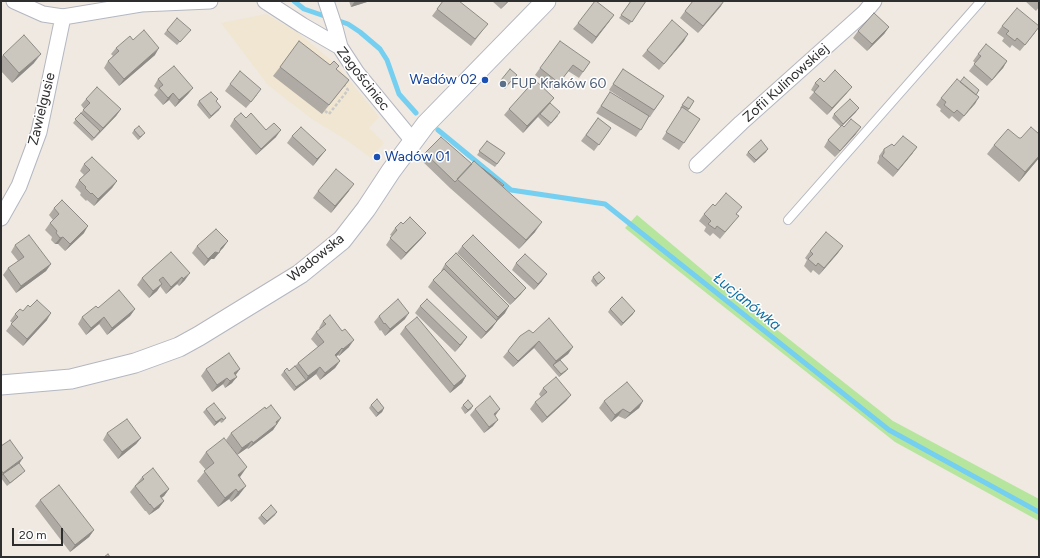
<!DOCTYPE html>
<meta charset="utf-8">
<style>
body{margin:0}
#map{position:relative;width:1040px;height:558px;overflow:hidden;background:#efe9e1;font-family:Figtree,sans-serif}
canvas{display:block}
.frame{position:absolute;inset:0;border:2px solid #2e2e2e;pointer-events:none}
.scale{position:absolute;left:12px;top:528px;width:51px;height:18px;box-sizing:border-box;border:2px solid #2e2e2e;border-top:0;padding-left:5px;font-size:12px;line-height:14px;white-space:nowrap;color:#2e2e2e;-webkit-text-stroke:3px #fff;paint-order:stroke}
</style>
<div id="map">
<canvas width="1040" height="558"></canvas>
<div class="frame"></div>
<div class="scale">20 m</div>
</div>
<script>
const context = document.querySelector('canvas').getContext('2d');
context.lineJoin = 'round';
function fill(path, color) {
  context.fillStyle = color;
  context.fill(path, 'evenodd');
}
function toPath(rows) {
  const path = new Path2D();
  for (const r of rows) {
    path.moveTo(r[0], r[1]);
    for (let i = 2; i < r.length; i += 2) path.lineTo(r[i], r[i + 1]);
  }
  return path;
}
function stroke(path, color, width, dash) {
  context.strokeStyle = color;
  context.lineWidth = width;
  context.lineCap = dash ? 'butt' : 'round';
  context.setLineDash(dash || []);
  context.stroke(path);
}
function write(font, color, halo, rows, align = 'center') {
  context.font = font + ' Figtree,sans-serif';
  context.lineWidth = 3;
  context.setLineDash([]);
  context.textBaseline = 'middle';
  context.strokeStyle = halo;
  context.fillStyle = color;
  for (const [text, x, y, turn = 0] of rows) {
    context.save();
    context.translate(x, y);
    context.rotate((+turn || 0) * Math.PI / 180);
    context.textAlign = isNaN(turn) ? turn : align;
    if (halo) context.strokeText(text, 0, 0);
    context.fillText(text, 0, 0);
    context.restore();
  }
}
fill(toPath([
 [266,14,297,32,337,65,379,117,369,128,384,143,371,158,348,141,312,119,268,85,221,23]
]), '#f0e6d1');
fill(toPath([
 [637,215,724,288,893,421,1039,499,1039,521,895,442,657,254,625,228]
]), '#b6e59e');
stroke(toPath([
 [294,1,304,9,348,24,360,32,380,49,387,60,399,94,416,113],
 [438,130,511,190,605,204,889,430,1039,512]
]), '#75cff0', 5);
const service = toPath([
 [788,220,981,1]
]);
const minor = toPath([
 [14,1,43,14,63,17,141,4,210,1],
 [265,1,302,25,340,47,357,73,413,141],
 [326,1,335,28,340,47],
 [697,165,741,123,865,12,874,1],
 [1,218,19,186,39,132,63,17]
]);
const tertiary = toPath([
 [1,385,71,379,135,363,179,347,199,336,300,274,342,240,366,209,391,171,426,124,546,1]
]);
stroke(service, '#b4b7c1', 10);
stroke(minor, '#b4b7c1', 17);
stroke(tertiary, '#b4b7c1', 21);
stroke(toPath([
 [325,111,329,114,348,90,344,85]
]), '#c9c9c9', 2.5, [3, 2]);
stroke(service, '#fff', 8);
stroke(minor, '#fff', 15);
stroke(tertiary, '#fff', 19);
fill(toPath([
 [349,1,367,1,367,2,351,7],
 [443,1,483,30,471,46,432,16],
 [492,1,509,1,501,9],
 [631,1,646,1,629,25,619,18],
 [1025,1,1039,1,1039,7,1036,11],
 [721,6,698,33,680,18,685,11],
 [614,15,592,44,573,29,578,23],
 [1002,26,1035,33,1020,51,1012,45,1010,48,1002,41,1004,38,997,33],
 [889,27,884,34,867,51,853,38,858,31],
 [167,30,188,33,177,45,164,34],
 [133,40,155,55,119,86,104,68,108,61,113,56,111,54,116,48],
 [684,41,659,70,642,56,647,50],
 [978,54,1007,61,1003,68,987,86,969,71,975,63,973,61],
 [3,55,34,63,12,83,1,71,1,58],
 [590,62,579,78,568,71,555,90,535,75,540,68],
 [280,67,349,80,322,114,273,76],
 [623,69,664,96,650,117,649,117,636,137,596,113,610,92,639,110,609,90],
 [517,75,505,89,499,83,501,80],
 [158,79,193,88,188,94,175,107,169,100,163,105,154,95,158,90,154,86],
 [824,82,847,93,827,115,809,98,814,92,811,90,815,83],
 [230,84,257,95,246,108,225,91],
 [976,95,979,97,959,122,952,116,949,119,940,111,941,109,936,105,941,98],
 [688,97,694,101,688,111,700,119,679,150,662,139,681,109,680,108],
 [86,99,121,109,116,116,92,141,73,123,84,109,81,105],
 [218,99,216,101,219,110,209,119,197,105,199,101],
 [550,103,558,116,548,127,538,117,523,133,504,115,509,109],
 [856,112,842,126,856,134,835,157,824,147,828,140,841,127,832,118,834,114],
 [246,118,266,130,276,137,256,155,230,126,234,119],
 [598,118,611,128,594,151,581,141],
 [134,130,142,136,138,140,132,133],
 [292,136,326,150,321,156,313,166,287,143],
 [487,141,505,153,495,167,477,155],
 [994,145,1039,158,1019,182,987,154],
 [894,146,917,147,912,154,893,177,877,163,879,159,879,156,884,149],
 [748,152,766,152,754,163,746,155],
 [425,153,472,164,535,232,519,249,450,188,421,160],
 [84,164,117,181,112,188,94,206,87,200,86,201,80,195,81,193,75,187,79,180,84,175,80,171],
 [318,191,349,191,331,213,313,198],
 [715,206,737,214,734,222,720,239,713,233,710,236,704,231,706,227,699,221,704,214],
 [54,208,84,233,65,251,58,244,55,244,51,240,52,237,45,230,50,223,53,220,49,215],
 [403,224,426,233,421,239,401,260,386,245,392,236,390,235,395,228],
 [228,241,223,248,219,252,214,259,211,259,204,266,192,253,197,246],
 [15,245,51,264,46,271,16,293,3,275,8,268,18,261,11,252],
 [462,246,521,294,510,305,457,253],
 [843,246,838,253,819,275,813,270,811,273,804,266,807,260,805,258,810,251],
 [171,252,185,280,179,286,177,284,166,294,160,286,157,291,149,298,137,285,142,278],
 [516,263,542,281,534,290,512,270],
 [445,264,505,313,497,321,492,328,481,339,428,287,433,280,441,272,441,271],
 [593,277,602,281,596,287,591,281],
 [420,306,467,337,462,344,455,352,415,313],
 [98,308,135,309,130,316,107,335,99,324,86,335,78,324,82,317],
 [610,309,633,314,621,326,608,312],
 [23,311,47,320,23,346,6,331,12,323,10,321,15,314],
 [379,316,405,319,385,336,381,330,380,331,374,322],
 [323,321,349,347,339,356,338,355,336,356,340,361,335,368,320,380,316,374,294,391,281,375,284,371,289,371,295,366,298,363,318,347,311,339,316,332,320,329,319,328],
 [405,327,466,376,462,383,450,393,400,334],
 [533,333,573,347,568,354,560,360,568,369,565,372,559,377,534,348,513,367,503,357,508,351],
 [206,369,236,375,232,383,225,388,223,384,212,392,201,376],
 [543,388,571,395,566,401,542,423,530,409,535,402,541,397,539,394],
 [604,401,643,401,639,408,625,419,618,416,611,422,599,408],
 [371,405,384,408,382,412,376,417,369,408],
 [463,405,473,406,471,409,465,414,461,408],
 [206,409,226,418,223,422,221,423,220,421,214,426,203,412],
 [266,409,281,418,273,430,248,449,247,448,237,455,240,477,240,478,239,495,231,502,229,499,218,507,197,481,206,470,199,462,206,452,235,452,226,440,231,433],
 [475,409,495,416,493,426,484,433,470,415],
 [107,433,141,438,136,444,118,459,103,440],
 [1,446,19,464,22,474,7,486,1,478],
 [142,477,169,489,164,496,161,498,164,501,159,508,149,515,146,511,145,511,130,492],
 [40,500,94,530,89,537,70,552,35,506],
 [261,515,275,515,264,525,258,518]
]), '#afaba4');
fill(toPath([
 [355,1,367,1,367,2,351,7],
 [507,1,509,1,501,9,506,3],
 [724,1,721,6,698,33,703,26],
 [614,15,609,22,592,44,596,37],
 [889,27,884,34,867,51,872,44],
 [688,34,684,41,659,70,664,64],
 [159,48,155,55,119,86,124,79],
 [41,54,34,63,12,83,19,73],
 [1007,61,1003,68,987,86,992,80],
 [852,87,847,93,827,115,832,108],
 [193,88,188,94,175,107,179,100],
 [173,93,169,100,163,105,168,98],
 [979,97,975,104,959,122,964,116],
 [554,98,549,104,540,114,523,133,527,126],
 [221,107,219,110,209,119,211,116],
 [859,108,856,112,841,127,843,124],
 [121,109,116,116,92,141,103,128],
 [861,127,856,134,835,157,840,151],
 [281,130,276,137,256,155,261,149],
 [145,133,138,140,140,137],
 [917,147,912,154,893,177,898,170],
 [768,149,766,152,754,163,756,160],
 [326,150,321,156,313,166,317,159],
 [1039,156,1039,158,1019,182,1025,172],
 [117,181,112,188,94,206,98,199],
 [354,184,349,191,331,213,335,206],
 [542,222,535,232,519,249,526,240],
 [88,226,84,233,65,251,70,244],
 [426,233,421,239,401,260,406,253],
 [63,237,58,244,55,244,60,238],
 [228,241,223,248,218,253,219,253,214,259,211,259,204,266,208,259],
 [843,246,838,253,819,275,824,268],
 [51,264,46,271,16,293,21,286],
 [190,273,185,280,179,286,183,279],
 [547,274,542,281,534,290,538,284],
 [182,277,177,284,166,294,171,287],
 [162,284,157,291,149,298,153,291],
 [526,288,521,294,510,305,515,299],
 [509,306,505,313,494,324,498,317],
 [135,309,130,316,107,335,112,328],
 [635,311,633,314,621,326,623,323],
 [51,313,47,320,23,346,27,339],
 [409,313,405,319,385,336,390,329],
 [104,317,99,324,86,335,91,328],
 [497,321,492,328,481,339,486,332],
 [467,337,462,344,455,352,460,345],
 [354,340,349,347,339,356,343,349],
 [539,341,534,348,513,367,518,361],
 [573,347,568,354,554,365,553,365,556,361],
 [342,348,338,355,330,361,335,355],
 [340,361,335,368,320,380,325,373],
 [320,367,316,374,294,391,296,387,306,380,308,376],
 [240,369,235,376,234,373],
 [568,369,565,372,559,377,561,374],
 [466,376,462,383,450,393,454,386],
 [237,377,232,383,225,388,230,381],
 [227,378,223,384,212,392,217,385],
 [571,395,566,401,542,423,547,417],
 [643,401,639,408,625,419,630,413],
 [473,406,471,409,465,414,468,410],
 [384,408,382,412,376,417,378,413],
 [500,409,495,416,494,414],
 [623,409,618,416,611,422,615,415],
 [222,418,220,421,214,426,216,422],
 [281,418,273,430,248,449,253,443],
 [498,420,493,426,484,433,489,427],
 [141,438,136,444,118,459,122,452],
 [252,441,247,448,237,455,242,448],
 [23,458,19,464,3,474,1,478,1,476,3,473],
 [247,467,240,477,231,485,238,475],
 [246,486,239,495,231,502,238,492],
 [169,489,164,496,155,503,160,496],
 [236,489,229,499,218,507,225,498],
 [164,501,159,508,149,515,154,509],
 [277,512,275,515,264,525,267,521],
 [94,530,89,537,70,552,75,545]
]), '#8e8b86');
const building = toPath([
 [443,1,459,1,488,24,475,39,437,9,443,1],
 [595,1,596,1,614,15,596,37,578,23,595,1],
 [631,1,646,1,632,22,621,15,631,1],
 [693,1,724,1,703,26,685,11,693,1],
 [1017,8,1039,26,1039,27,1025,45,1017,38,1015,41,1006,34,1009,31,1002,26,1017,8],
 [874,13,889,27,872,44,858,31,874,13],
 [177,18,191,30,180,42,167,30,177,18],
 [672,20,688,34,664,64,647,50,672,20],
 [144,30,159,48,124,79,108,61,119,51,116,48,130,36,133,40,144,30],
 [24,35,41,54,19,73,3,55,24,35],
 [299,41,330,65,334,61,339,66,336,69,349,80,329,105,280,67,299,41],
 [560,41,590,62,583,72,573,65,559,83,540,68,560,41],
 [986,44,1007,61,992,80,974,64,981,56,978,54,986,44],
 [174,66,193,88,179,100,173,93,168,98,159,88,163,85,158,79,174,66],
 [510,69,517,75,507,85,501,80,510,69],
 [623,69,664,96,654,110,613,84,623,69],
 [835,70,852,87,832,108,814,92,819,86,815,83,820,78,824,82,835,70],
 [240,71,261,89,251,102,230,84,240,71],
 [964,77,979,90,976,95,960,82,964,77],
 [957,79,979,97,964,116,957,110,954,113,944,105,946,102,941,98,957,79],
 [535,80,554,98,527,126,509,109,535,80],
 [97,87,121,109,103,128,83,110,90,103,86,99,97,87],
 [211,92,218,99,216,101,221,107,211,116,199,101,211,92],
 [610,92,649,116,641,130,601,106,610,92],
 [688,97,694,101,689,109,682,105,688,97],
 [850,99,859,108,843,124,834,114,850,99],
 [550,103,560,112,551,123,540,114,550,103],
 [682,107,700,119,684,143,666,132,682,107],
 [81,113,100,131,94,138,75,119,81,113],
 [241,113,246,118,251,113,266,130,274,123,281,130,261,149,234,119,241,113],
 [598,118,611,128,599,145,586,135,598,118],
 [851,119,861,127,840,151,828,140,842,125,844,127,851,119],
 [139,126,145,133,140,137,134,130,139,126],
 [301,127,326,150,317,159,292,136,301,127],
 [1031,127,1039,134,1039,156,1025,172,994,145,1008,129,1019,138,1021,138,1031,127],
 [903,136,917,147,898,170,882,156,884,153,884,149,892,144,894,146,903,136],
 [441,137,472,164,455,182,425,153,441,137],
 [761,140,768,149,756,160,748,152,761,140],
 [487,141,505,153,497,164,479,151,487,141],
 [92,157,117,181,98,199,92,193,91,194,85,188,86,187,79,180,90,170,84,164,92,157],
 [474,161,542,222,526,240,457,179,474,161],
 [482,168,504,185,503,186,482,168],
 [336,169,354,184,335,206,318,191,336,169],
 [726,193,742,207,736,214,739,216,725,232,717,226,715,229,708,224,711,221,704,214,713,204,715,206,726,193],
 [62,200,88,226,70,244,63,237,60,238,56,233,57,231,50,223,59,214,54,208,62,200],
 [410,217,426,233,406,253,390,238,397,230,395,228,401,222,403,224,410,217],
 [216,229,228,241,221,248,219,253,215,252,208,259,197,246,216,229],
 [826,232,843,246,824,268,818,263,816,266,808,259,813,254,810,251,826,232],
 [29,235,51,264,21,286,8,268,24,257,15,245,29,235],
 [473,235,526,288,515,299,462,246,473,235],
 [171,252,190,273,183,279,182,277,171,287,163,277,159,280,162,284,153,291,142,278,171,252],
 [456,253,509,306,498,317,445,264,456,253],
 [525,254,547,274,538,284,516,263,525,254],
 [444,269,497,321,486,332,433,280,444,269],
 [599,272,605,278,598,284,593,277,599,272],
 [119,290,135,309,112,328,104,317,91,328,82,317,96,306,98,308,119,290],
 [622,297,635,311,623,323,610,309,622,297],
 [398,299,409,313,390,329,385,323,384,324,379,316,398,299],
 [427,299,467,337,460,345,420,306,427,299],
 [37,300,51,313,27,339,11,324,18,317,15,314,20,309,23,311,28,305,30,307,37,300],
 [330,315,342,331,345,329,354,340,343,349,342,348,335,355,340,361,325,373,320,367,308,376,298,363,324,342,316,332,326,324,323,321,330,315],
 [417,317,466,376,454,386,405,327,417,317],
 [549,318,573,347,556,361,539,341,518,361,508,351,520,336,529,330,533,333,549,318],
 [229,353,240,369,234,373,237,377,230,381,227,378,217,385,206,369,229,353],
 [560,360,568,369,561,374,553,365,560,360],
 [295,366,306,380,296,387,284,371,287,368,289,371,295,366],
 [556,377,571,395,547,417,535,402,547,392,543,388,556,377],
 [627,382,643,401,630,413,623,409,615,415,604,401,627,382],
 [490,396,500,409,494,414,498,420,489,427,475,409,490,396],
 [377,399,384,408,378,413,371,405,377,399],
 [468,400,473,406,468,410,463,405,468,400],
 [214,403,226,418,223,420,222,418,216,422,206,409,214,403],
 [271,405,281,418,276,422,277,424,253,443,252,441,242,448,231,433,265,407,266,409,271,405],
 [127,419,141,438,122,452,107,433,127,419],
 [224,438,247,467,238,475,246,486,238,492,236,489,225,498,204,471,214,463,206,452,224,438],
 [10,440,23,458,3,473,1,470,1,446,10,440],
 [19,463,25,471,10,483,3,474,19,463],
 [153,468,169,489,160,496,164,501,154,509,150,504,150,505,135,486,144,479,142,477,153,468],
 [59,485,94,530,75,545,40,500,59,485],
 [271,505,277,512,267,521,261,515,271,505],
 [108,554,110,557,104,557,108,554]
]);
fill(building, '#cbc7bf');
stroke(building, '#8e8b86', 1);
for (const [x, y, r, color] of [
 [485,80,4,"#1a4fb4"],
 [503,84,4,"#5c6f8a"],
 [377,157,4,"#1a4fb4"]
]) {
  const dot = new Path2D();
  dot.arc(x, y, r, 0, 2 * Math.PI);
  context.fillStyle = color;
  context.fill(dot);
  stroke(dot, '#fff', 1.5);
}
write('14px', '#2e2e2e', '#fff', [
 ["Zagościniec",363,79,52],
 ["Zofii Kulinowskiej",786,83,-42],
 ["Zawielgusie",42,109,-76],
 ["Wadowska",316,258,-39]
]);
write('14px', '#164399', '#fff', [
 ["Wadów 02",477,80],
 ["Wadów 01",385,157,"left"]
], 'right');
write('14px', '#4e5e75', '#fff', [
 ["FUP Kraków 60",511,84]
], 'left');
write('italic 15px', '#0d6fa3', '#fff', [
 ["Łucjanówka",747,302,39]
]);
</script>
